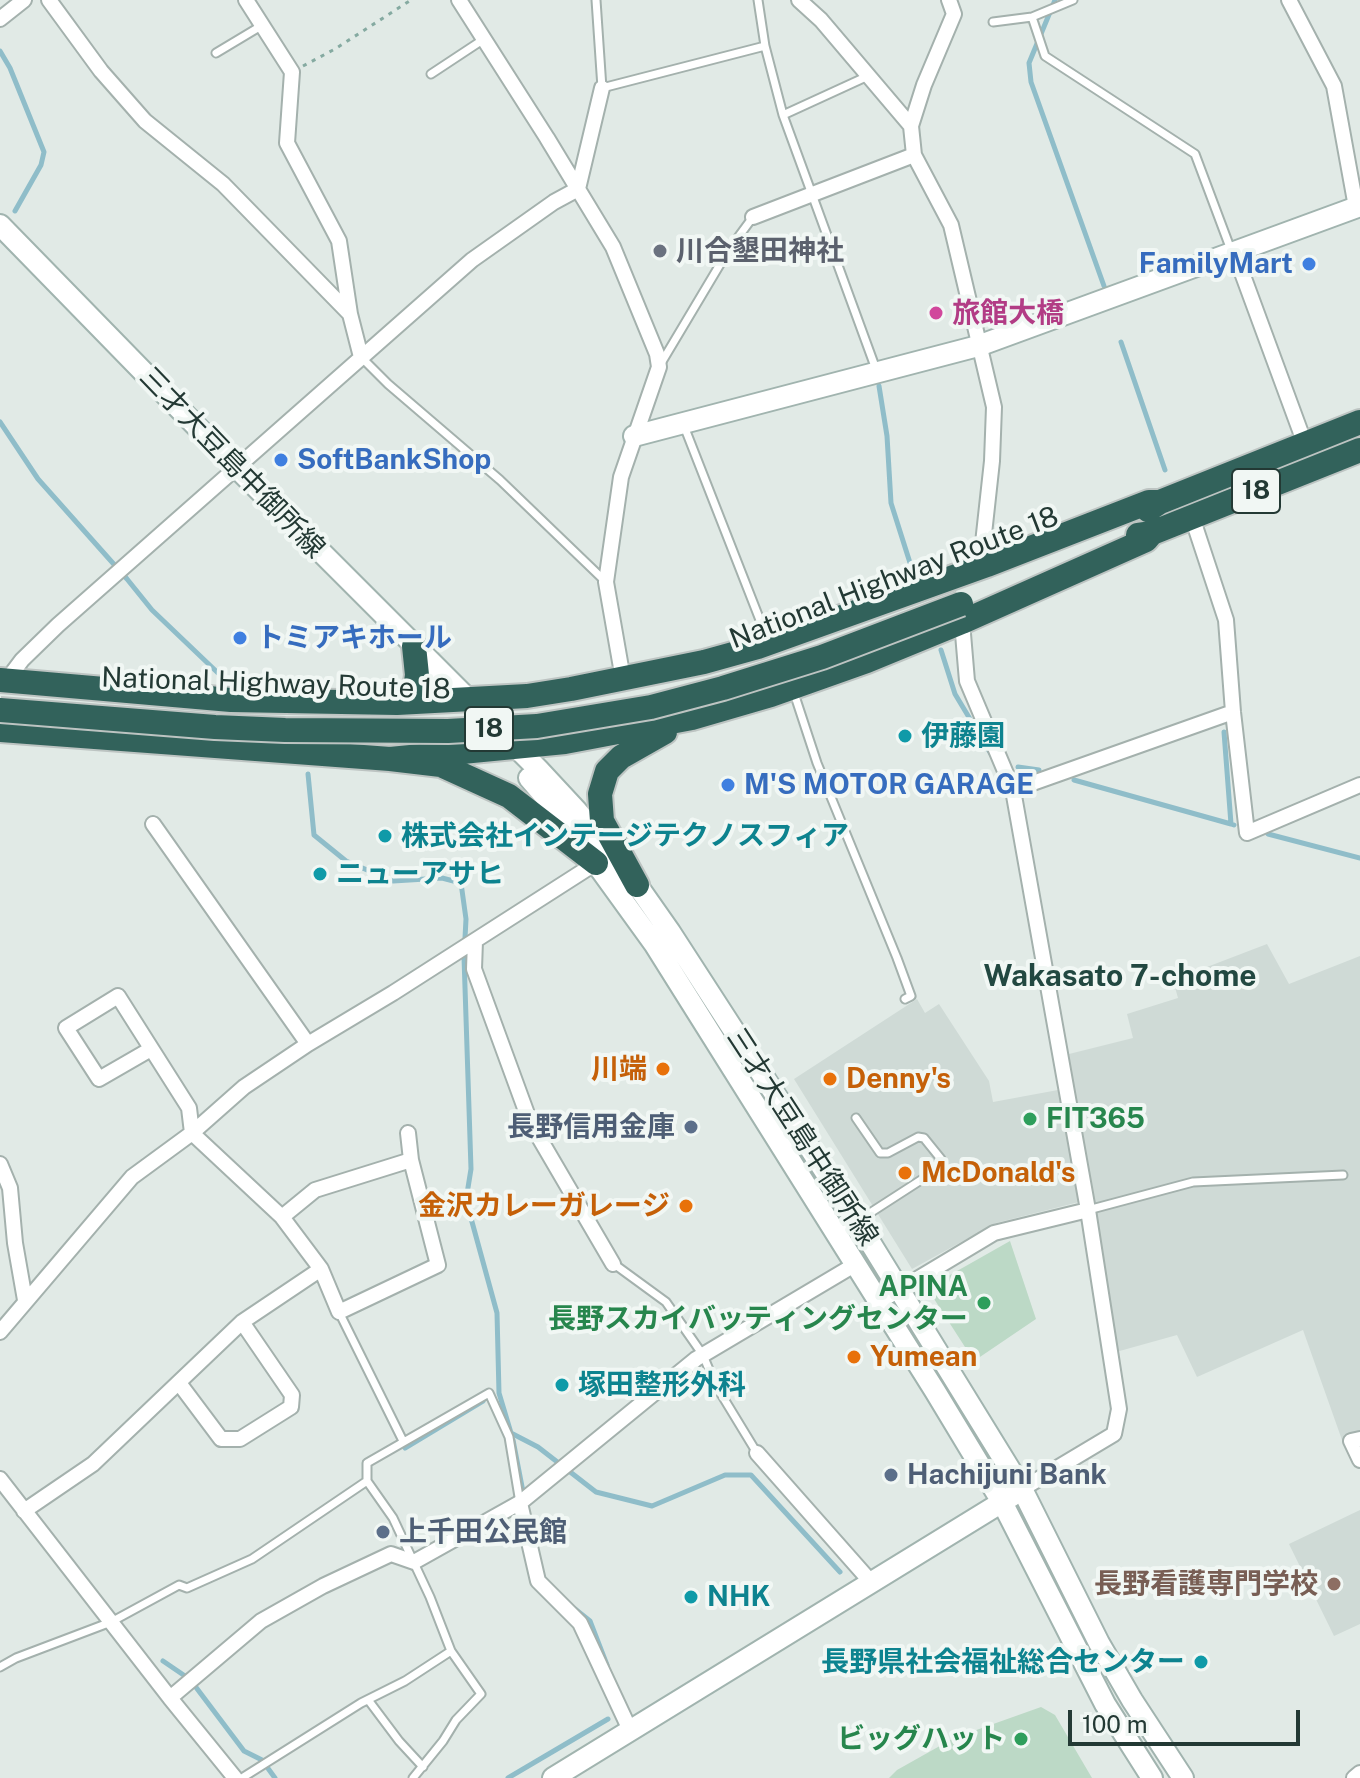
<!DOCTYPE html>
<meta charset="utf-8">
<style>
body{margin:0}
#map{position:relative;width:1360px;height:1778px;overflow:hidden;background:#e1eae6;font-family:"Public Sans",sans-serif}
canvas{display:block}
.scale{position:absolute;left:1068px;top:1710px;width:232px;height:36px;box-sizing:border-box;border:4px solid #233934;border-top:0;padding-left:10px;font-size:24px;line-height:28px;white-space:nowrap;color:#233934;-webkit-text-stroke:6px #f1f7f4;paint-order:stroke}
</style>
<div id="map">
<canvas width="1360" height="1778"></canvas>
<div class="scale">100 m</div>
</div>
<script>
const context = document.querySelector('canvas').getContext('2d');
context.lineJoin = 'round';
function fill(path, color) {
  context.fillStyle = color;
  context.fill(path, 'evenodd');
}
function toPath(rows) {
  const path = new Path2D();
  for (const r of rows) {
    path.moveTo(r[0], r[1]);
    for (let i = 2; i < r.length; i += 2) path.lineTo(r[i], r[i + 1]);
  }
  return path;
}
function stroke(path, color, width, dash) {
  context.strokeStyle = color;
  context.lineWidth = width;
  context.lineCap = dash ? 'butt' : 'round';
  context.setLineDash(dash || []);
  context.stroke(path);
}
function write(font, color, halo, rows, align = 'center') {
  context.font = font + ' "Public Sans","Noto Sans JP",sans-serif';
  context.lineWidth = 8;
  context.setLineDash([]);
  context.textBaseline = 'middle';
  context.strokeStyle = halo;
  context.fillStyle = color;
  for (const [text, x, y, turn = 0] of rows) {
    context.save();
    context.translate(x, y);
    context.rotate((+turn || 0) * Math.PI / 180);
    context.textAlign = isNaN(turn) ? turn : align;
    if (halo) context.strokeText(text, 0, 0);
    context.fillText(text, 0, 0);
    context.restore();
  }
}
fill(toPath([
 [1267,944,1289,984,1360,956,1360,1435,1342,1440,1303,1330,1197,1377,1177,1335,1116,1352,1094,1220,1069,1054,1133,1038,1127,1014,1178,998,1173,980],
 [917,999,925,1013,939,1004,989,1081,993,1102,1058,1090,1079,1202,996,1223,912,1269,794,1079],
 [1360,1510,1360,1624,1334,1636,1289,1544]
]), '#cfdad6');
fill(toPath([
 [1010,1241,1036,1319,974,1361,927,1288],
 [1041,1707,1055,1715,1092,1778,889,1778,897,1770,954,1738]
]), '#bcd9c6');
stroke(toPath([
 [1055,0,1029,63,1031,82,1104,286],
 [0,51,10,68,44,152,41,165,15,211],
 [1121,342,1165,470],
 [879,386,887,436,891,503,911,566],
 [0,422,38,479,127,579,152,610,218,673],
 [941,650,955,694,994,759],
 [1224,732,1231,824,1234,825],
 [1018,767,1039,770],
 [308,774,314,835,346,861,393,881,442,878,461,883,466,919,464,957,471,1169,466,1200,497,1313,499,1393,511,1433,538,1447,596,1492,652,1506,725,1475,751,1475,840,1572],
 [1074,780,1231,824],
 [1268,834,1360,858],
 [513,1440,524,1497],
 [405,1448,483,1401],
 [575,1609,590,1621,607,1665],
 [163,1661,185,1676],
 [195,1686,244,1751,262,1760],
 [267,1767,275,1778],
 [508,1778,608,1719]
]), '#8fbdc9', 5);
const lane = toPath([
 [596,0,602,88,765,46,783,115,868,76],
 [758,0,765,46],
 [1073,0,1032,17,1045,56,1195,154,1231,250],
 [993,22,1032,17],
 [216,53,261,26],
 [431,74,484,39],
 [783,115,877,372],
 [361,357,388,384,500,480,606,582],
 [660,365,728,251,753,217],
 [684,426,767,638],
 [794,693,817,763,897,958,911,996,905,999],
 [1088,1210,1193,1182,1343,1175],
 [839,1233,938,1169,941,1159,924,1138,918,1137,888,1153,880,1153,856,1118],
 [614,1264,666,1302,703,1355,715,1384,757,1453],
 [339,1312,403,1441],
 [0,1667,16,1658,111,1622,179,1585,187,1588,252,1559,367,1481],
 [369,1701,399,1741,423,1767],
 [242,1778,361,1703,405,1681,451,1651],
 [413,1778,443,1741,456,1720,481,1694,451,1651,430,1597,393,1518,367,1481,367,1463,489,1393,509,1437,520,1503]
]);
const street = toPath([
 [49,0,101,71,145,121,223,184,350,314],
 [246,0,292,72,287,143,339,241,350,314,361,357],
 [459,0,547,138,613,247,657,354,659,367,621,477,606,582,623,679],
 [799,0,821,20,911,126],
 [949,0,954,14,924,85,911,126,914,155,951,225,994,407,992,461,983,543,987,565],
 [1289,0,1334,86,1356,207],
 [0,19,24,0],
 [753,217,914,155],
 [1234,251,1305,444],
 [1192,517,1226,620,1233,712,1247,833,1360,785],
 [962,622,967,681,1013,790,1233,712],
 [7,680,22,660,58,625,472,260,554,202,578,189,602,88],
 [1013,790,1088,1210,1119,1409,1114,1434,1022,1489],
 [153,824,308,1044],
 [475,941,474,969,530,1122,613,1264],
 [0,1164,10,1188,15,1243,25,1300],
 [282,1217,315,1190,411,1160],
 [321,1269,339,1312,438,1265,411,1160,408,1133],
 [879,1302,994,1233,1088,1210],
 [0,1332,132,1177,192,1133,244,1087,308,1044,393,993,596,863],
 [179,1383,221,1439,240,1439,291,1407,292,1395,242,1322],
 [1360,1439,1351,1441,1360,1460],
 [757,1453,871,1582],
 [0,1479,170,1698,235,1778],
 [520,1503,538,1581,580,1623,630,1730],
 [24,1511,93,1464,242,1322,321,1269,282,1217,192,1133,189,1108,118,996,66,1028,99,1079,151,1049],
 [170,1698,261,1621,323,1586,391,1554,414,1562,521,1502,696,1359,856,1264],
 [1354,1778,1360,1773]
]);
const secondary = toPath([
 [0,225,244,475,538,769,577,811,637,885,670,932,857,1221,1022,1489,1099,1643,1132,1700,1183,1778],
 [634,436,978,346,1360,206],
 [529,778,561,815,655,945,935,1391,1002,1502,1105,1704,1152,1778],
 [553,1778,1012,1496]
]);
const highway = toPath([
 [1148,510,1160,502,1360,422],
 [1138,535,1152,533,1360,450],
 [0,680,231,700,397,703,527,696,571,689,704,662,758,647,987,565,1149,502,1160,502],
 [397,703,415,689,417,675,414,646],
 [0,730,390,759,441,765,509,796,596,863],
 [390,759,565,742,692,718,771,695,867,661,962,622,1146,540,1152,533],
 [637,885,602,821,600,794,607,771,621,757,665,732]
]);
stroke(lane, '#a4b1ad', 11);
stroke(street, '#a4b1ad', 18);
stroke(secondary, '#a1b4af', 24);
stroke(highway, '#bdc4c2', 28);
stroke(toPath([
 [303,66,335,49,411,0]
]), '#85aaa1', 3, [4, 6]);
stroke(lane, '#fff', 7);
stroke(street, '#fff', 14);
stroke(secondary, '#fff', 20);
stroke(highway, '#32625b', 24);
const highwayBridge = toPath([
 [0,710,215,727,285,730,448,731,537,726,651,707,723,688,822,657,961,604]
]);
stroke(highwayBridge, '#bdc4c2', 28, []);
stroke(highwayBridge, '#32625b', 24);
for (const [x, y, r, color] of [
 [660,251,8,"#6b7280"],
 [1309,264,8,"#3f7fe0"],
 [936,313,8,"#d1479c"],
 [281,460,8,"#3f7fe0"],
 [240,638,8,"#3f7fe0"],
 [905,736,8,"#0f9aa8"],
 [728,785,8,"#3f7fe0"],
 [385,836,8,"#0f9aa8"],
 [320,874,8,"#0f9aa8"],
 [663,1069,8,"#e8710a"],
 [830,1079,8,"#e8710a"],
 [1030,1119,8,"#2e9e5b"],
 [691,1127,8,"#5c6f8a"],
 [905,1173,8,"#e8710a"],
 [686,1206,8,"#e8710a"],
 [984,1303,8,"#2e9e5b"],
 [854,1357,8,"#e8710a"],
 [562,1385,8,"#0f9aa8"],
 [891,1475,8,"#5c6f8a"],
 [383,1532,8,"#5c6f8a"],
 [1334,1584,8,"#8d6e63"],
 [691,1597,8,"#0f9aa8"],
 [1201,1662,8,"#0f9aa8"],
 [1021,1739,8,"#2e9e5b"]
]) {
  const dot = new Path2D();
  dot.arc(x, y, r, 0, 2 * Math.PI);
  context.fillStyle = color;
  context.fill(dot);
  stroke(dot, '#f1f7f4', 3);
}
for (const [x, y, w] of [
 [1256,491,48],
 [489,729,48]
]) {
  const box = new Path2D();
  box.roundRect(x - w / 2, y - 22, w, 44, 6);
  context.fillStyle = '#f1f7f4';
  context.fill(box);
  stroke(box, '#233934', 2);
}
write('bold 26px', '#233934', null, [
 ["18",1256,491],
 ["18",489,729]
]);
write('bold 28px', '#5b616d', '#f1f7f4', [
 ["川合墾田神社",676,251]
], 'left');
write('bold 28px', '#366cbe', '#f1f7f4', [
 ["FamilyMart",1293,264,"right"],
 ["SoftBankShop",297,460],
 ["トミアキホール",256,638],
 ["M'S MOTOR GARAGE",744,785]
], 'left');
write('bold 28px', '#b23c85', '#f1f7f4', [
 ["旅館大橋",952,313]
], 'left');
write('28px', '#233934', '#f1f7f4', [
 ["三才大豆島中御所線",232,463,46],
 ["National Highway Route 18",894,578,-21],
 ["National Highway Route 18",276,684,2],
 ["三才大豆島中御所線",802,1137,57]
]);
write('bold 28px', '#0d838f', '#f1f7f4', [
 ["伊藤園",921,736],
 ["株式会社インテージテクノスフィア",401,836],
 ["ニューアサヒ",336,874],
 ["塚田整形外科",578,1385],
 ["NHK",707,1597],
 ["長野県社会福祉総合センター",1185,1662,"right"]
], 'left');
write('bold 28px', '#c56008', '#f1f7f4', [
 ["川端",647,1069,"right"],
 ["Denny's",846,1079],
 ["McDonald's",921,1173],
 ["金沢カレーガレージ",670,1206,"right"],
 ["Yumean",870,1357]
], 'left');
write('bold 28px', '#27864d', '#f1f7f4', [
 ["FIT365",1046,1119,"left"],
 ["APINA",968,1287],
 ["長野スカイバッティングセンター",968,1319],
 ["ビッグハット",1005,1739]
], 'right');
write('bold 28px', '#4e5e75', '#f1f7f4', [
 ["長野信用金庫",675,1127,"right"],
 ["Hachijuni Bank",907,1475],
 ["上千田公民館",399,1532]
], 'left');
write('bold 28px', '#785e54', '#f1f7f4', [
 ["長野看護専門学校",1318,1584]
], 'right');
write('bold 30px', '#224841', '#f1f7f4', [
 ["Wakasato 7-chome",1120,977]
]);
</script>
